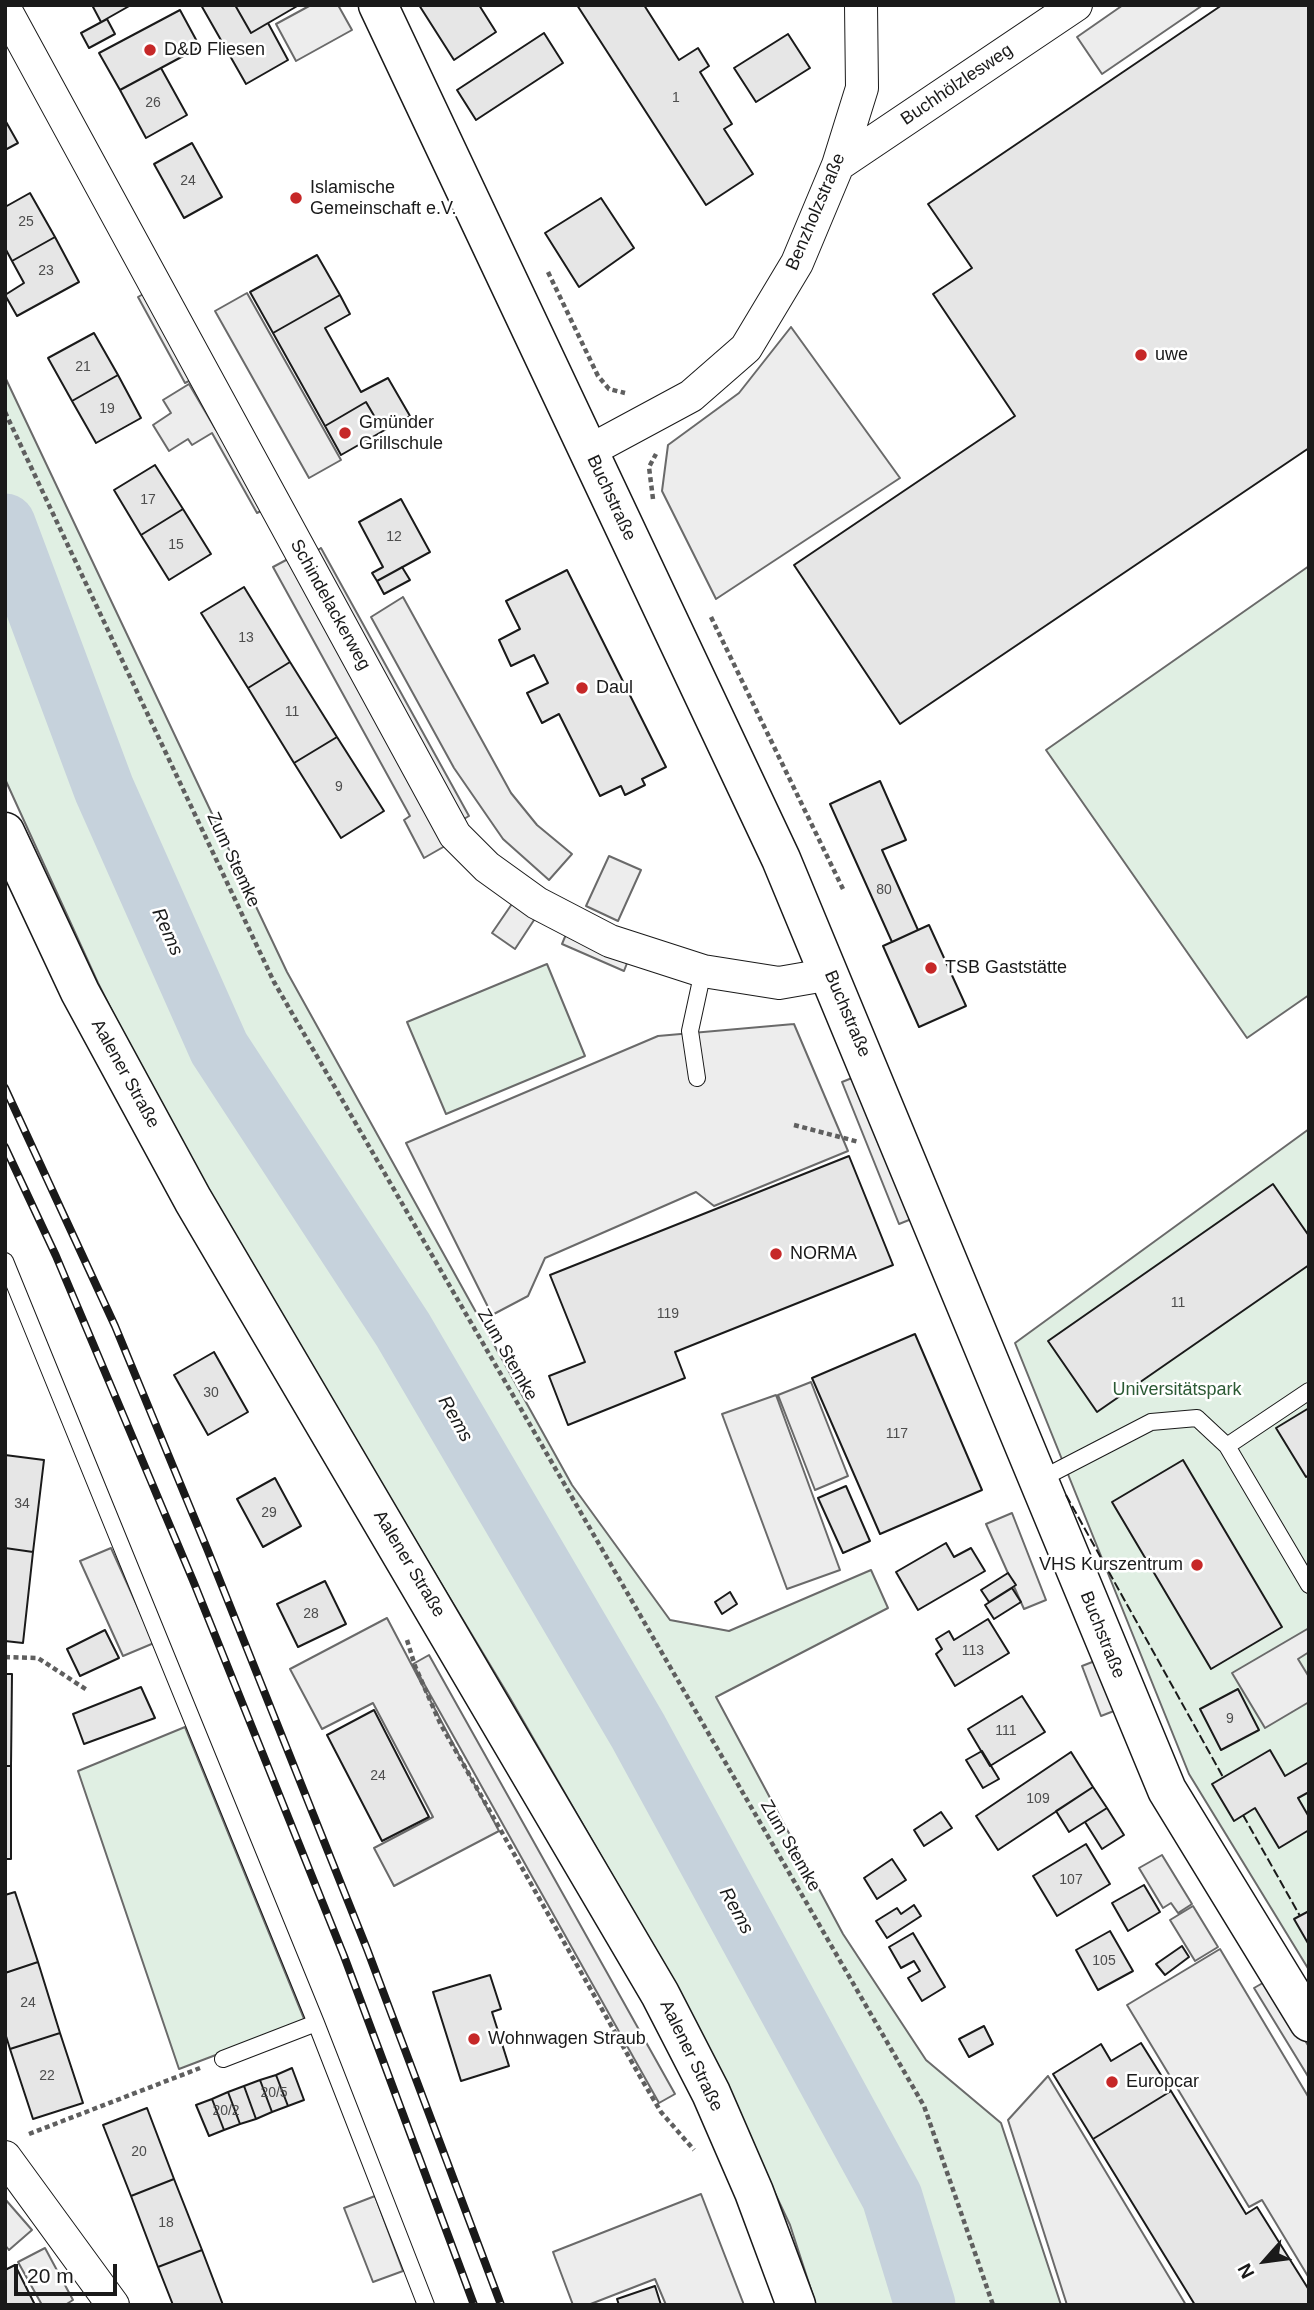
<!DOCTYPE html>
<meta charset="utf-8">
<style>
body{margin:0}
#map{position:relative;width:1314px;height:2310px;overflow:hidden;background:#fff;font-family:Arial,sans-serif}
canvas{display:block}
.frame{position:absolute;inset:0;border:7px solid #1a1a1a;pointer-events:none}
.north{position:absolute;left:1230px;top:2226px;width:70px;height:70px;-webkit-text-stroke:5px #fff;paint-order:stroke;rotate:242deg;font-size:19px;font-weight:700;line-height:28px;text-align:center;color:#1a1a1a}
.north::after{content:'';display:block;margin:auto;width:24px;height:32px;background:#1a1a1a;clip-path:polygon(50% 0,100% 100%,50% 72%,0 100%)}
.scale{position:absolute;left:14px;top:2264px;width:103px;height:32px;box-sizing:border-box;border:4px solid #1a1a1a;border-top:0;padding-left:9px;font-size:21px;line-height:24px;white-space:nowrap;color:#1a1a1a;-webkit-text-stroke:5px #fff;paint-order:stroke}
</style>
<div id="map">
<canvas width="1314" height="2310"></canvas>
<div class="frame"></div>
<div class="north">N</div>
<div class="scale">20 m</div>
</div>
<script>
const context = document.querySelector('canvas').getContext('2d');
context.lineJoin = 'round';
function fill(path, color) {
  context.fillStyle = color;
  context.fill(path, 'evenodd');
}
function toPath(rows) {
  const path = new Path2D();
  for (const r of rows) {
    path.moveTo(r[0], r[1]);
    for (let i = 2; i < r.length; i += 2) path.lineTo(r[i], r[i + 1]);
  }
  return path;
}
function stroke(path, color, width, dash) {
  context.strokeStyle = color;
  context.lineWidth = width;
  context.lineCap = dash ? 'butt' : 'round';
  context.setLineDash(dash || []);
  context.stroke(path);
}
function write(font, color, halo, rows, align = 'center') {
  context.font = font + ' Arial,sans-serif';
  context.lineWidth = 5;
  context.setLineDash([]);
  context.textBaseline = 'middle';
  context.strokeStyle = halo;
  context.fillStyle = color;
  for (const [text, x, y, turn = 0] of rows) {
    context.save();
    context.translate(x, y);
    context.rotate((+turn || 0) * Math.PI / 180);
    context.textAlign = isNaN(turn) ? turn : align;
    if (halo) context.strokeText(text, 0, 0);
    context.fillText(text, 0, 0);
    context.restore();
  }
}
const green = toPath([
 [5,377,287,972,572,1485,670,1620,729,1631,871,1570,888,1608,716,1697,843,1934,926,2060,1001,2123,1061,2305,816,2305,790,2225,696,2026,645,1932,510,1698,194,1173,98,983,5,779,5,377],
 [1309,566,1309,995,1247,1038,1046,750,1309,566],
 [547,964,585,1056,446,1114,407,1022,547,964],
 [1309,1129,1309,1970,1189,1774,1015,1343,1309,1129],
 [185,1727,305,2021,179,2069,78,1771,185,1727]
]);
fill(green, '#e0efe3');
stroke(green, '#6a6a6a', 2);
const parking = toPath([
 [311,5,338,5,352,30,296,61,276,24,311,5],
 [1123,5,1203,5,1102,74,1077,37,1123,5],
 [152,289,199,376,185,383,138,297,152,289],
 [247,293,341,460,309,478,215,311,247,293],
 [791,327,900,478,716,599,662,491,668,445,739,393,791,327],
 [189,384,216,430,272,505,257,513,212,433,192,445,188,439,169,451,153,425,171,413,163,400,189,384],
 [321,548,469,816,457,823,308,556,321,548],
 [288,559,445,846,424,858,404,820,410,816,273,567,288,559],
 [403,597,511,793,537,825,572,854,549,880,503,839,454,768,371,617,403,597],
 [609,856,641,870,618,921,586,906,609,856],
 [516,898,538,914,515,949,492,933,516,898],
 [567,932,629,958,624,971,562,944,567,932],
 [794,1024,848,1151,714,1206,696,1192,545,1258,528,1296,492,1315,406,1143,658,1036,794,1024],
 [857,1076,914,1218,899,1224,842,1082,857,1076],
 [811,1382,848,1476,815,1490,778,1395,811,1382],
 [776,1395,840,1570,787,1589,722,1414,776,1395],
 [1012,1513,1046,1600,1024,1609,986,1524,1012,1513],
 [111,1548,154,1643,123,1656,80,1561,111,1548],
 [387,1618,499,1831,394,1886,374,1848,433,1817,373,1703,322,1729,290,1669,387,1618],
 [1309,1628,1309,1652,1298,1659,1309,1677,1309,1702,1265,1728,1232,1673,1309,1628],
 [429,1655,675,2094,659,2103,413,1664,429,1655],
 [1100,1659,1119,1709,1101,1716,1082,1666,1100,1659],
 [1162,1855,1192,1904,1178,1913,1171,1903,1163,1908,1139,1868,1162,1855],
 [1193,1906,1218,1947,1195,1961,1170,1920,1193,1906],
 [1220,1949,1309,2098,1309,2278,1262,2200,1249,2207,1127,2005,1220,1949],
 [1268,1980,1309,2047,1309,2078,1254,1988,1268,1980],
 [1048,2076,1186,2305,1067,2305,1008,2120,1048,2076],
 [701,2194,744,2305,666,2305,655,2279,588,2305,573,2305,553,2252,701,2194],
 [375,2196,403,2271,373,2282,344,2208,375,2196],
 [5,2199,32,2230,9,2250,5,2245,5,2199],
 [45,2248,73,2300,65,2305,42,2305,18,2262,45,2248]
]);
fill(parking, '#ededed');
stroke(parking, '#6a6a6a', 2);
stroke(toPath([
 [5,524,104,789,219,1048,403,1330,638,1731,892,2197,925,2305]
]), '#c6d2dc', 61);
const building = toPath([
 [92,5,131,5,101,22,92,5],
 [201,5,235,5,251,33,268,23,288,60,246,84,201,5],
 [235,5,299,5,251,33,235,5],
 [419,5,479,5,496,32,454,60,419,5],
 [577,5,644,5,679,60,698,48,709,66,700,72,732,124,724,129,753,174,706,205,577,5],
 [1222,5,1309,5,1309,448,900,724,794,565,1015,416,933,294,972,268,928,204,1222,5],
 [180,10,200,47,120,90,99,53,180,10],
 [107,19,115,34,89,48,81,33,107,19],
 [544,33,563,63,476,120,457,90,544,33],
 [788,34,810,68,756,102,734,68,788,34],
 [161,68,187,115,146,138,120,90,161,68],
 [5,120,18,143,5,150,5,120],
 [192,143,222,197,184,218,154,164,192,143],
 [30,193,55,237,12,261,5,248,5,207,30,193],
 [601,198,634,248,579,287,545,233,601,198],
 [55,237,79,282,17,316,5,295,24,283,12,261,55,237],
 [317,255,340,295,273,333,250,292,317,255],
 [340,295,350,314,325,328,361,392,388,378,410,416,383,431,366,402,325,426,273,333,340,295],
 [94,333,118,375,72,401,48,358,94,333],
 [118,375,141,418,96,443,72,401,118,375],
 [366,402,383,431,341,455,325,426,366,402],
 [155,465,183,509,141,535,114,490,155,465],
 [401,499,430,552,377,581,372,573,383,567,359,522,401,499],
 [183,509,211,554,169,580,141,535,183,509],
 [402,567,410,580,384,594,377,581,402,567],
 [567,570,666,767,642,779,645,785,625,795,621,786,600,796,559,714,542,723,527,693,548,683,534,655,511,666,499,640,520,629,506,601,567,570],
 [244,587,290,662,248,688,201,613,244,587],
 [290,662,337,737,294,763,248,688,290,662],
 [337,737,384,811,341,838,294,763,337,737],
 [880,781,906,840,882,850,918,930,892,942,830,804,880,781],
 [929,925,966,1006,919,1027,883,946,929,925],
 [849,1156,893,1265,675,1352,685,1378,568,1425,549,1376,585,1362,550,1275,849,1156],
 [1273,1184,1309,1236,1309,1265,1097,1412,1048,1341,1273,1184],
 [915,1334,982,1490,880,1534,812,1378,915,1334],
 [214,1352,248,1412,208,1435,174,1375,214,1352],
 [1309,1408,1309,1475,1306,1477,1276,1428,1309,1408],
 [5,1455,44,1460,33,1552,5,1548,5,1455],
 [1183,1460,1282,1627,1211,1669,1112,1502,1183,1460],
 [275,1478,301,1526,263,1547,237,1499,275,1478],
 [846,1486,870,1541,843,1553,818,1498,846,1486],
 [946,1543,954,1557,971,1548,985,1571,918,1610,896,1572,946,1543],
 [5,1548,33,1552,23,1643,5,1641,5,1548],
 [1008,1573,1016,1585,989,1602,981,1590,1008,1573],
 [325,1581,346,1624,298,1647,277,1604,325,1581],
 [1012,1588,1021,1602,994,1619,985,1605,1012,1588],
 [730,1592,737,1604,722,1614,715,1602,730,1592],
 [988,1619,1009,1653,955,1686,936,1654,942,1649,936,1639,949,1631,954,1640,988,1619],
 [105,1630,119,1658,80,1676,67,1649,105,1630],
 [5,1674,12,1674,11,1766,5,1766,5,1674],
 [141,1687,155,1718,84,1744,73,1714,141,1687],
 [1238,1689,1259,1730,1221,1750,1200,1709,1238,1689],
 [1022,1696,1045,1732,990,1766,968,1729,1022,1696],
 [374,1710,429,1817,382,1841,327,1735,374,1710],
 [1270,1750,1285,1776,1309,1762,1309,1792,1298,1798,1309,1817,1309,1830,1279,1848,1255,1808,1234,1821,1212,1784,1270,1750],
 [982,1751,999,1779,983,1788,966,1760,982,1751],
 [1071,1752,1093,1787,998,1850,976,1816,1071,1752],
 [5,1766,11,1766,11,1859,5,1859,5,1766],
 [1093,1787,1107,1808,1069,1832,1056,1811,1093,1787],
 [1107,1808,1124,1835,1102,1849,1085,1822,1107,1808],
 [941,1812,952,1828,924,1846,914,1830,941,1812],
 [1086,1844,1110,1884,1057,1916,1033,1876,1086,1844],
 [892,1859,906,1880,877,1899,864,1878,892,1859],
 [1144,1885,1160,1912,1128,1931,1112,1903,1144,1885],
 [15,1892,38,1962,5,1973,5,1895,15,1892],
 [914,1905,921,1916,887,1938,876,1921,897,1908,901,1914,914,1905],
 [1309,1911,1309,1945,1294,1919,1309,1911],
 [1110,1931,1133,1971,1098,1990,1076,1950,1110,1931],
 [913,1933,945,1987,922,2001,908,1978,920,1971,914,1961,901,1968,889,1947,913,1933],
 [1182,1946,1189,1957,1165,1975,1156,1964,1182,1946],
 [38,1962,60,2033,10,2049,5,2033,5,1973,38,1962],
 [490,1975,501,2009,492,2012,509,2066,461,2081,433,1992,490,1975],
 [984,2026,993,2044,969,2057,959,2039,984,2026],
 [60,2033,83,2103,33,2119,10,2049,60,2033],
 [1141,2043,1171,2091,1093,2139,1053,2074,1101,2044,1111,2061,1141,2043],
 [292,2068,304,2100,288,2106,276,2075,292,2068],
 [276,2075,288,2106,272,2112,260,2080,276,2075],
 [260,2080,272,2112,256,2119,244,2086,260,2080],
 [244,2086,256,2119,240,2124,228,2092,244,2086],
 [1171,2091,1246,2214,1257,2207,1309,2290,1309,2305,1195,2305,1093,2139,1171,2091],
 [228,2092,240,2124,224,2130,212,2099,228,2092],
 [212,2099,224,2130,209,2136,196,2105,212,2099],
 [147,2108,174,2179,131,2196,103,2125,147,2108],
 [174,2179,202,2250,158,2267,131,2196,174,2179],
 [202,2250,223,2305,173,2305,158,2267,202,2250],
 [15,2265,35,2305,5,2305,5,2270,15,2265],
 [655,2286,661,2305,619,2305,617,2299,655,2286]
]);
fill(building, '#e6e6e6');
stroke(building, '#1a1a1a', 2);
const lane = toPath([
 [697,1078,690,1031,703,971],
 [5,1261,316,2023,426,2305],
 [1227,1446,1309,1391],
 [1039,1480,1151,1422,1197,1418,1227,1446,1309,1585],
 [223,2059,316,2023]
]);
const street = toPath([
 [5,9,455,835,487,867,537,903,610,941,703,971,779,983,831,974],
 [838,165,1076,5],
 [589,451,691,396,746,348,797,263,838,165,862,88,861,5],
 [5,2157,113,2305]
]);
const secondary = toPath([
 [378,5,781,859,1167,1790,1309,2022]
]);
const primary = toPath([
 [5,832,80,992,193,1200,660,1994,711,2093,754,2192,796,2305]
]);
stroke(lane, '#1a1a1a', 18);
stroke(street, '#1a1a1a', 34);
stroke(secondary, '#1a1a1a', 41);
stroke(primary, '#1a1a1a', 41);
stroke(toPath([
 [548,272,598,376,609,389,625,393],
 [5,412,274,982,924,2106,993,2305],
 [653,499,649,467,656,454],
 [711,617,843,889],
 [794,1125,859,1142],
 [407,1640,415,1666,440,1723,642,2080,661,2112,694,2150],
 [5,1657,38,1658,87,1690],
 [29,2134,200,2068]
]), '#5f5f5f', 4.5, [5, 3.5]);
stroke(lane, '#fff', 16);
stroke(street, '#fff', 32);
stroke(secondary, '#fff', 38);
stroke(primary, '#fff', 38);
const rail = toPath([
 [5,1088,115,1326,208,1551,367,1949,501,2305],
 [5,1147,56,1256,194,1583,344,1956,474,2305]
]);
stroke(rail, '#1a1a1a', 8);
stroke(rail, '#fff', 5, [16]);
stroke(toPath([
 [1066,1495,1223,1777],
 [1243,1815,1300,1916]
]), '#1a1a1a', 2, [9, 3.5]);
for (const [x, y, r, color] of [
 [150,50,7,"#c62828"],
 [296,198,7,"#c62828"],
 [1141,355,7,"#c62828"],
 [345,433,7,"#c62828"],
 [582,688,7,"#c62828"],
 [931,968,7,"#c62828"],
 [776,1254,7,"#c62828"],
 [1197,1565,7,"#c62828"],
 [474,2039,7,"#c62828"],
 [1112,2082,7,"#c62828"]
]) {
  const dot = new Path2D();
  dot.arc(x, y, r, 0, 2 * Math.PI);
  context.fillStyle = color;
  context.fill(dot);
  stroke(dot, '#fff', 2.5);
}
write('14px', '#4d4d4d', null, [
 ["1",676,98],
 ["26",153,103],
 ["24",188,181],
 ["25",26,222],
 ["23",46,271],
 ["21",83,367],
 ["19",107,409],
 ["17",148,500],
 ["12",394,537],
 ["15",176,545],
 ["13",246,638],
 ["11",292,712],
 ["9",339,787],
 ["80",884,890],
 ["11",1178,1303],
 ["119",668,1314],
 ["30",211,1393],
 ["117",897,1434],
 ["34",22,1504],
 ["29",269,1513],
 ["28",311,1614],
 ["113",973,1651],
 ["9",1230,1719],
 ["111",1006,1731],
 ["24",378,1776],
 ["109",1038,1799],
 ["107",1071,1880],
 ["105",1104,1961],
 ["24",28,2003],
 ["22",47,2076],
 ["20/5",274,2093],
 ["20/2",226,2111],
 ["20",139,2152],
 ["18",166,2223]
]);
write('18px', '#1a1a1a', '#fff', [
 ["D&D Fliesen",164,50],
 ["Islamische",310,188],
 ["Gemeinschaft e.V.",310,209],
 ["uwe",1155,355],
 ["Gmünder",359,423],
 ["Grillschule",359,444],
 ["Daul",596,688],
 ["TSB Gaststätte",945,968],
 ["NORMA",790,1254],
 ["VHS Kurszentrum",1183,1565,"right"],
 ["Wohnwagen Straub",488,2039],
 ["Europcar",1126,2082]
], 'left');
write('18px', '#1a1a1a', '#fff', [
 ["Buchhölzlesweg",957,85,-34],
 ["Benzholzstraße",816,212,-67],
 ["Buchstraße",611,498,65],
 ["Schindelackerweg",330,605,61],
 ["Zum Stemke",233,860,65],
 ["Buchstraße",847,1014,67],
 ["Aalener Straße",125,1074,61],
 ["Zum Stemke",507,1355,60],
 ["Aalener Straße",409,1564,59],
 ["Buchstraße",1102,1635,68],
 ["Zum Stemke",790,1846,60],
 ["Aalener Straße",691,2056,64]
]);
write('18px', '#2b5a34', '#fff', [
 ["Universitätspark",1177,1390]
]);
write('italic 19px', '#1a1a1a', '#fff', [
 ["Rems",167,932,66],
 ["Rems",455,1419,60],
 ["Rems",736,1911,61]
]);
</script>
